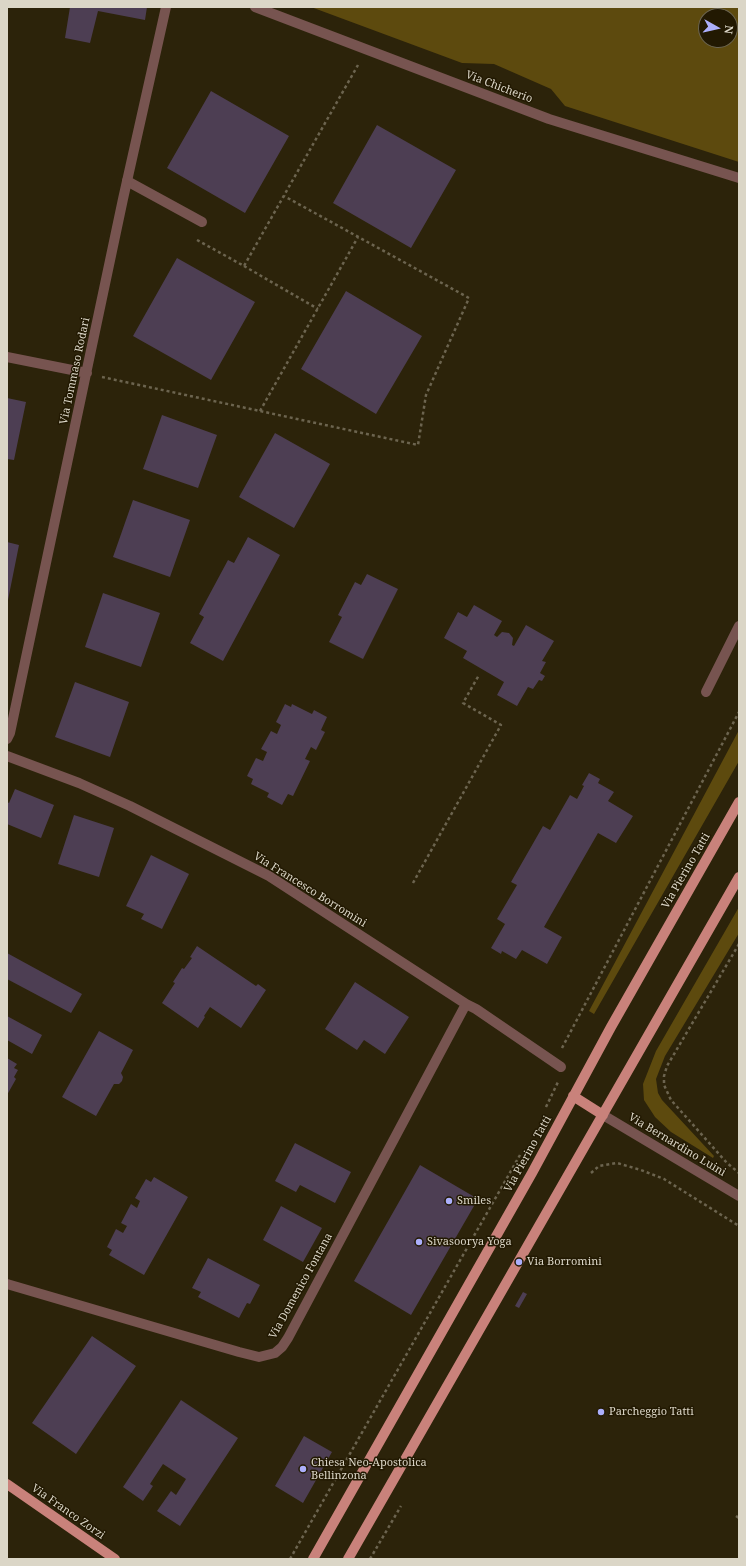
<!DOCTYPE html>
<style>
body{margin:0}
#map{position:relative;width:746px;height:1566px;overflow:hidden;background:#2c230a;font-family:"Noto Serif",serif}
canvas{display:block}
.frame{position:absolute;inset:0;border:8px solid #dbd6c7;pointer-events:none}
.north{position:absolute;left:698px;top:8px;width:40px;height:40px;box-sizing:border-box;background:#221902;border:1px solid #6c6551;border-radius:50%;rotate:98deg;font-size:11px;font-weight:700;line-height:16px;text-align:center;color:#dbd6c7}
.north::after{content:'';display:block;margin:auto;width:14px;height:18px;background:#acaffb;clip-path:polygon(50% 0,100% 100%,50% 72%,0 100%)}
</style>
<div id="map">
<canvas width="746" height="1566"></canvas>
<div class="frame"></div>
<div class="north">N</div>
</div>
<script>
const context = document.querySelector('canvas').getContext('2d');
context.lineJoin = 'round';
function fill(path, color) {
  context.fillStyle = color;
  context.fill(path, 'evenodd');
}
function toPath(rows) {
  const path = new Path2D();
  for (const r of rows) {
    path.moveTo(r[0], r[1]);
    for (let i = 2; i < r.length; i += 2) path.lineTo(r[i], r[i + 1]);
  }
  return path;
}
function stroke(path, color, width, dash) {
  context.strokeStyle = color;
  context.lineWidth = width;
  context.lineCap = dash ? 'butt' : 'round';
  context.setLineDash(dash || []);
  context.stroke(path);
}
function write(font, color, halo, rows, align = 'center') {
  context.font = font + ' "Noto Serif",serif';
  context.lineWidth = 3;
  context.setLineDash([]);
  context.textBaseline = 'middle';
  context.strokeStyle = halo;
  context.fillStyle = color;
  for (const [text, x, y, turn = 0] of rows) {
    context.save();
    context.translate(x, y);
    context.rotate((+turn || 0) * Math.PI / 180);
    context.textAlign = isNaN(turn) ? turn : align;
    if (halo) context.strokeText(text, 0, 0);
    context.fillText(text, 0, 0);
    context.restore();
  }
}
fill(toPath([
 [311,7,739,7,739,162,565,106,551,89,494,64,462,63],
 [706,16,730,16,730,40,706,40],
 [739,730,739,761,594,1014,589,1011],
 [739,907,739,933,665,1056,656,1079,658,1093,662,1100,714,1156,713,1158,671,1132,655,1117,644,1100,643,1084,656,1051]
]), '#5d4a0e');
fill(toPath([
 [70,7,147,7,145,20,98,11,90,43,65,38],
 [211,91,289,136,245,213,167,168],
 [377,125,456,170,411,248,333,203],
 [177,258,255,302,211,380,133,336],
 [346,291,422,336,376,414,301,369],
 [7,398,26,402,14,460,7,459],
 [162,415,217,435,198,488,143,469],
 [275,433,330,464,294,528,239,497],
 [133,500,190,520,170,577,113,557],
 [248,537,280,555,223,661,190,643,204,617,199,614,228,560,234,563],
 [7,542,19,545,8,600,7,600],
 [367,574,398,589,363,659,329,642,342,617,338,615,355,582,361,585],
 [103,593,160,613,141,667,85,647],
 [474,605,502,621,494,635,497,637,502,632,509,633,513,638,512,645,514,646,526,625,554,641,542,661,546,662,540,673,545,676,542,681,539,680,533,689,528,687,517,706,497,695,504,682,463,658,467,651,444,638,458,612,467,617],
 [75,682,129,702,110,757,55,737],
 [285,704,291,707,292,704,312,714,314,710,327,717,321,730,325,732,316,750,311,747,305,759,310,761,293,796,288,794,282,805,267,797,269,793,251,784,253,779,247,776,256,758,263,761,267,752,261,749,271,731,277,734,281,725,276,722],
 [589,773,600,779,598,783,614,792,608,801,633,816,616,843,598,833,544,927,562,937,547,964,522,950,516,959,502,951,501,954,491,948,505,924,497,919,517,885,511,882,543,826,550,830,570,795,577,799,584,786,582,785],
 [15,789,54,805,41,838,7,824,7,802,9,803],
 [74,815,114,828,99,877,58,864],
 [151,855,189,874,162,929,141,919,144,914,126,906],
 [197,946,256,986,258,984,266,990,241,1028,210,1007,204,1016,205,1017,198,1028,162,1003,175,983,173,982,182,968,184,969,192,958,190,957],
 [7,953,82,994,71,1013,7,979],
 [355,982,409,1017,385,1054,364,1040,357,1050,325,1029],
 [7,1016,42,1035,32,1054,7,1040],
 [99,1031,133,1050,121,1073,123,1077,122,1081,119,1084,114,1084,96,1116,62,1097],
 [7,1058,17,1064,14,1068,18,1070,14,1077,16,1079,7,1095],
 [295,1143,351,1172,335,1203,300,1185,296,1192,275,1181],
 [420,1165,478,1199,411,1315,354,1281],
 [154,1177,188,1197,144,1275,109,1255,112,1250,107,1247,116,1229,123,1233,127,1226,121,1223,131,1204,137,1208,140,1201,135,1198,146,1179,151,1182],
 [281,1206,322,1228,303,1262,263,1240],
 [208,1258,260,1285,250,1304,247,1303,239,1318,198,1297,201,1292,192,1288],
 [523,1292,527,1294,519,1308,515,1306],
 [92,1336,136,1366,76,1454,32,1423],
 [181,1400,238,1438,180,1526,157,1511,171,1491,176,1495,186,1479,163,1464,150,1484,153,1486,143,1501,123,1487],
 [304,1436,332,1452,303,1503,275,1486]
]), '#4d3e53');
stroke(toPath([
 [197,240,244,266,358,65],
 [244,266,318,309],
 [102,377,418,445,426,395,469,298,284,196],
 [260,411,358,237],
 [413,883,501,725,463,703,479,675],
 [739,944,667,1066,664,1076,664,1085,671,1100,727,1163,739,1173],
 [562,1048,739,712],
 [546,1107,558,1082],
 [591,1173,599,1166,617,1163,641,1170,664,1179,739,1226],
 [736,1516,739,1518],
 [290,1559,520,1155],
 [370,1559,401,1506]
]), '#6c644f', 2.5, [3, 3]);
stroke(toPath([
 [127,181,202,222],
 [706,692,739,626]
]), '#775450', 10);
stroke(toPath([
 [255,7,549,119,739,178],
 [7,357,87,373],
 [7,739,10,733,123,199,166,7],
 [7,756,79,783,130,806,269,876,466,1004,476,1009,561,1067],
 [603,1115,739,1196],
 [7,1284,239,1352,259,1357,275,1353,282,1347,288,1338,466,1004]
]), '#775450', 10);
stroke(toPath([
 [573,1096,603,1115],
 [7,1484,115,1559],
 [313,1559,532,1173,611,1027,739,802],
 [348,1559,739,877]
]), '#c9827b', 10);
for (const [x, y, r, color] of [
 [449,1201,4,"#acaffb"],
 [419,1242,4,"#acaffb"],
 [519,1262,4,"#acaffb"],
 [601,1412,4,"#acaffb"],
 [303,1469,4,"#acaffb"]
]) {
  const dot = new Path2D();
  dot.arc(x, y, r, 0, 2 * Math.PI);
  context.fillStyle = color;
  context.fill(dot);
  stroke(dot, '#221902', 1.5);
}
write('11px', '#dbd6c7', '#221902', [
 ["Via Chicherio",499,87,21],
 ["Via Tommaso Rodari",75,371,-78],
 ["Via Pierino Tatti",686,871,-60],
 ["Via Francesco Borromini",310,890,32],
 ["Via Bernardino Luini",677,1145,31],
 ["Via Pierino Tatti",528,1154,-61],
 ["Via Domenico Fontana",301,1286,-61],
 ["Via Franco Zorzi",68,1512,35]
]);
write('11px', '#dbd6c7', '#221902', [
 ["Smiles",457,1201],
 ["Sivasoorya Yoga",427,1242],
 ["Via Borromini",527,1262],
 ["Parcheggio Tatti",609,1412],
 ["Chiesa Neo-Apostolica",311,1463],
 ["Bellinzona",311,1476]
], 'left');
</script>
